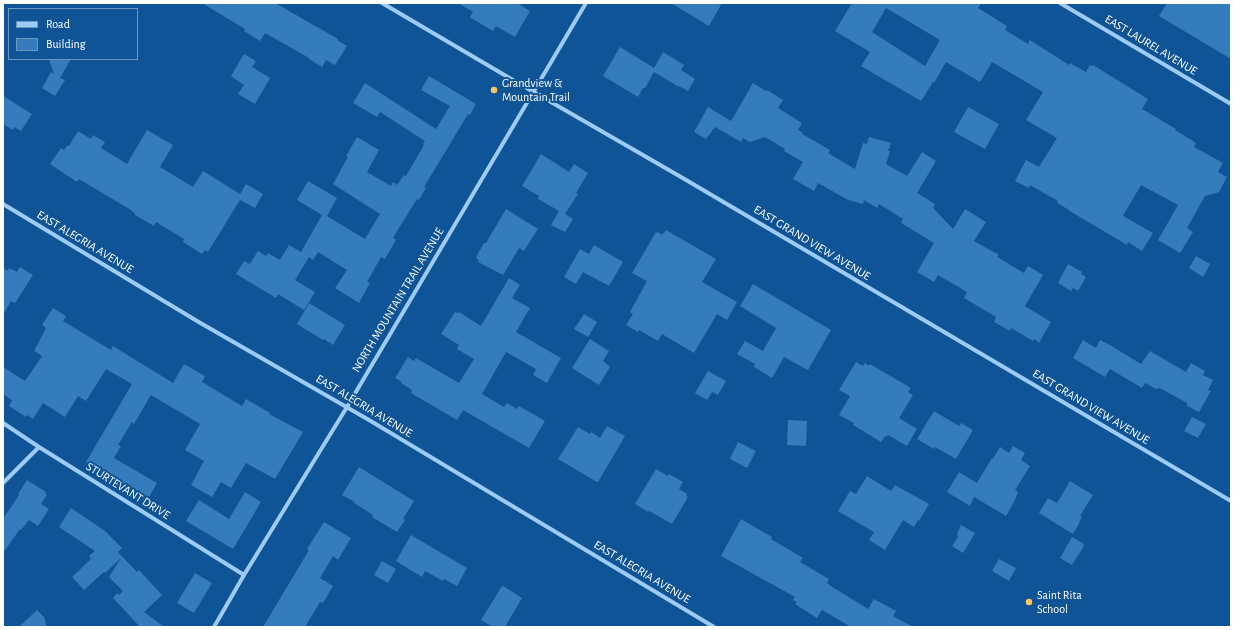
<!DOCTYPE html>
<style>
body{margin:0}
#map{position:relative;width:1234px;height:630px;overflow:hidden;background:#0f5496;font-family:"Alegreya Sans",sans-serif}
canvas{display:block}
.frame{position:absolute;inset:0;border:4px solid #fff;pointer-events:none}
.legend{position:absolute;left:8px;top:8px;width:130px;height:52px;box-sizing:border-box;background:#0f5496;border:1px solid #6f98c0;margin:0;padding:5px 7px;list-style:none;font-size:12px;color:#fff}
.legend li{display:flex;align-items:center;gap:8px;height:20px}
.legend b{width:20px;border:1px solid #6f98c0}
</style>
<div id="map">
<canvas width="1234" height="630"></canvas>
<div class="frame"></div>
<ul class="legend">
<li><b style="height:5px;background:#9ecbf4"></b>Road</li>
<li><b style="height:11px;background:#347cbc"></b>Building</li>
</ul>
</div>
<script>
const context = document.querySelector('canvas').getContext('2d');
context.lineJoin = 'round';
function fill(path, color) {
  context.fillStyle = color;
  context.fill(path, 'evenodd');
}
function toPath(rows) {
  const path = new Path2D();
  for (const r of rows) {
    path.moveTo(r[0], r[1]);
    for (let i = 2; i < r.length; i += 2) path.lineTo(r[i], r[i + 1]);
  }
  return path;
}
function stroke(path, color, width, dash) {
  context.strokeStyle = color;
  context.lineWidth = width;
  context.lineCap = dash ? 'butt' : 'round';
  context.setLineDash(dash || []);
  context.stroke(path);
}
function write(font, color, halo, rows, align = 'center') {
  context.font = font + ' "Alegreya Sans",sans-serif';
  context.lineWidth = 4;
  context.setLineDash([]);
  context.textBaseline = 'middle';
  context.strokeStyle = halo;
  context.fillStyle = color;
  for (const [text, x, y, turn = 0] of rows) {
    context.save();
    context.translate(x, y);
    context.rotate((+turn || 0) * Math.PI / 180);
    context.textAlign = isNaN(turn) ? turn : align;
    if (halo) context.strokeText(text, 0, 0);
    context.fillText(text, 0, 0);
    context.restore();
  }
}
fill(toPath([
 [202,3,275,3,338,39,337,40,347,46,335,65,326,60,322,67,309,59,309,58,265,33,260,41,244,31,245,29],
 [458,3,517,3,530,11,515,37,496,26,493,31,471,18,470,17,473,12],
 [671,3,722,3,709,26],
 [852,3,981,3,978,8,1007,26,1005,30,1028,44,1030,40,1069,65,1070,63,1086,72,1090,65,1092,66,1093,65,1148,99,1142,109,1176,129,1175,130,1196,143,1194,147,1223,163,1218,172,1227,177,1219,192,1205,196,1187,228,1193,232,1180,253,1158,240,1178,205,1141,185,1123,216,1153,233,1142,251,1128,242,1127,245,1068,210,1069,210,1057,203,1058,201,1030,185,1029,188,1015,181,1026,160,1039,167,1057,138,1026,120,1043,92,992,62,980,82,946,62,934,83,933,82,921,101,861,66,870,52,835,31],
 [886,8,940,40,925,66,872,32],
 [1167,3,1231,3,1231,59,1159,16],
 [620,47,654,68,663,52,684,65,681,70,695,79,688,91,679,86,679,87,654,72,645,88,643,88,638,97,603,76],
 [244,54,256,61,252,67,270,78,255,104,238,94,244,85,231,76],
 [49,59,71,59,60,78,65,80,55,96,42,88,51,72,54,74],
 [429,76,476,104,470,115,468,114,424,187,426,188,419,200,417,199,399,228,393,238,396,240,385,259,381,257,367,282,370,283,359,303,335,288,347,270,318,252,313,260,309,257,295,280,315,292,304,310,278,294,276,298,236,274,244,261,250,264,258,251,266,256,268,253,280,260,289,245,301,252,322,215,297,200,308,181,337,198,327,216,365,239,380,214,333,184,348,157,346,156,357,137,379,150,367,172,391,186,393,182,397,185,404,175,406,176,424,145,423,144,425,141,380,112,377,117,353,103,365,83,436,129,450,106,421,90],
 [753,83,766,91,767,90,783,100,778,108,802,123,798,130,803,133,802,134,830,150,828,153,855,169,863,143,867,144,869,137,891,143,888,151,890,151,886,164,907,176,922,152,936,161,917,193,935,204,933,208,953,229,965,209,986,222,974,241,999,255,997,257,1024,273,1028,266,1043,275,1025,306,1051,322,1039,343,1034,339,1033,341,1011,328,1010,331,994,322,996,317,964,298,967,292,938,275,934,282,917,272,934,243,901,223,903,219,879,204,877,208,864,200,863,204,848,200,818,183,814,191,793,179,803,162,784,151,785,149,765,137,750,142,743,138,741,142,715,127,706,139,694,132,708,107,731,121],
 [3,96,32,114,21,131,14,127,13,130,3,124],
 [968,107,999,124,985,149,954,132],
 [147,130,173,145,160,167,193,187,203,171,240,194,246,184,263,194,255,208,240,200,208,252,205,250,202,254,183,242,184,239,156,222,154,226,135,215,135,214,131,210,79,179,77,182,50,164,61,148,64,150,68,145,69,146,78,131,91,139,93,135,105,142,101,148,127,164],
 [541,154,569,172,574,164,588,173,576,193,578,194,565,214,573,219,565,232,551,225,559,211,538,199,539,196,522,186],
 [506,209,538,229,524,251,519,248,503,275,478,262,479,261,476,257,484,243,486,243],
 [666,230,716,259,702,282,737,302,727,320,717,314,694,353,662,334,658,341,639,330,638,332,626,325,633,314,630,312,647,281,632,273,656,232,657,233,658,232,662,235],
 [594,245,623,262,609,286,583,272,576,284,564,277,580,249,589,254],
 [1196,256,1210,264,1203,277,1189,268],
 [1068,264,1082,272,1081,274,1086,277,1078,291,1073,288,1071,291,1058,283],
 [20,267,33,275,15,303,11,301,3,315,3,268,8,271,9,268,17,272],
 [509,278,520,285,512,298,530,308,516,332,561,358,547,383,533,375,536,369,506,352,482,394,504,407,507,403,517,409,519,406,545,421,529,448,463,410,457,420,411,393,412,390,401,383,402,382,395,378,408,357,414,361,416,358,459,383,474,359,457,349,459,345,441,334,455,312,458,313,459,312,481,326],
 [753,284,831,330,808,370,784,357,772,378,754,367,755,364,737,354,745,341,763,351,776,328,740,306],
 [309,303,345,325,333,345,324,339,323,340,297,324],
 [53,308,66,316,63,321,111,350,113,346,173,383,184,364,205,376,202,382,242,406,246,399,270,413,269,414,303,432,275,479,246,463,231,488,221,482,212,497,191,485,204,461,185,450,200,424,151,395,134,424,132,422,118,445,121,446,114,458,157,483,148,499,86,462,132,384,106,369,86,401,78,396,65,417,43,403,33,419,27,415,26,417,9,406,12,400,3,394,3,367,25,381,42,356,34,351,46,328,42,325],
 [584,314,597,322,588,337,574,329],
 [590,339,609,351,603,361,610,367,599,385,572,368],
 [1083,340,1096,348,1100,340,1110,345,1141,364,1150,351,1186,372,1191,363,1205,371,1203,375,1213,380,1208,390,1211,391,1199,412,1187,406,1187,403,1160,388,1156,389,1145,383,1142,388,1110,369,1105,377,1073,358],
 [856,362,863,366,865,363,869,366,870,364,911,388,908,392,913,395,899,418,917,429,907,446,888,435,886,437,885,436,881,442,853,425,854,423,839,415,850,396,839,390],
 [708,371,726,381,718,395,712,392,707,400,695,393],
 [934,411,959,426,961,423,973,430,956,459,935,447,934,449,917,439],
 [1192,417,1206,424,1198,438,1184,431],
 [788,420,807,421,806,446,787,445],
 [607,426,625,436,598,482,597,482,558,459,578,427,590,434,591,432,600,438],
 [738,442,756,451,747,468,730,459],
 [1013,446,1025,453,1021,460,1030,466,1015,490,1018,492,1015,500,1006,516,974,497,970,506,947,492,959,472,977,483,992,458,993,459,1000,447,1009,453],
 [359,467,414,501,403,519,405,520,397,532,372,517,373,515,354,503,355,502,342,495],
 [656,469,668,476,669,474,683,482,679,489,687,494,686,496,688,497,672,524,649,511,648,512,635,504],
 [867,476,891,491,895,485,929,504,919,521,918,520,914,527,903,520,885,550,869,540,874,532,838,511,850,491,856,494],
 [27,480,46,492,45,493,47,495,41,504,49,509,38,526,29,520,21,530,20,529,3,553,3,519,19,495,18,494],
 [1070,481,1093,495,1080,516,1082,517,1079,522,1080,522,1073,534,1039,513,1048,498,1057,503],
 [245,492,261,502,233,549,186,521,199,500,229,519],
 [71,508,105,531,122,548,118,552,137,572,139,570,162,595,144,612,164,627,140,627,113,598,117,593,119,595,123,591,109,577,121,558,105,573,104,572,84,590,72,577,91,559,89,556,95,551,59,527],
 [741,519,772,537,771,539,803,558,800,562,829,579,827,583,829,584,829,585,868,609,874,599,896,611,893,616,913,627,851,627,822,610,817,618,795,604,797,602,793,600,795,597,721,556],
 [324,522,351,538,338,560,333,556,320,578,333,586,323,603,320,602,305,627,263,627,309,550,307,549],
 [961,525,975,533,963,553,952,546,958,537,957,534],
 [411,535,467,568,457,586,444,579,443,581,425,571,422,577,396,561],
 [1072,537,1084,544,1083,546,1084,546,1072,565,1060,558],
 [999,559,1016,568,1009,581,992,571],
 [382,561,396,569,388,583,374,575],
 [195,573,212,583,194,613,177,603],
 [502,586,503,587,503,586,522,598,505,627,493,627,481,620],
 [37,610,44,617,47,627,19,627]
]), '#347cbc');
stroke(toPath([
 [382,3,518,83,681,177,1231,501],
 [1060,3,1231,104],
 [3,204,197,321,369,420,714,627],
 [3,423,39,447,244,575],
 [3,483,39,447],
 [214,627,244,575,347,407,586,3]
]), '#9ecbf4', 4);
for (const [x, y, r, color] of [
 [494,90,4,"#ffc561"],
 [1029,602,4,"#ffc561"]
]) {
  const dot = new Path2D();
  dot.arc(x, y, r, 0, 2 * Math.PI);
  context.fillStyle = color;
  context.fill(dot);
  stroke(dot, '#0f5496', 1.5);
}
write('12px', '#fff', '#0f5496', [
 ["EAST LAUREL AVENUE",1151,45,31],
 ["EAST ALEGRIA AVENUE",85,242,31],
 ["EAST GRAND VIEW AVENUE",812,243,31],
 ["NORTH MOUNTAIN TRAIL AVENUE",398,300,-59],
 ["EAST ALEGRIA AVENUE",364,406,31],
 ["EAST GRAND VIEW AVENUE",1091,407,31],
 ["STURTEVANT DRIVE",128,491,32],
 ["EAST ALEGRIA AVENUE",642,572,31]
]);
write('12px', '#fff', '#0f5496', [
 ["Grandview &",502,83],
 ["Mountain Trail",502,97],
 ["Saint Rita",1037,595],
 ["School",1037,609]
], 'left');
</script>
